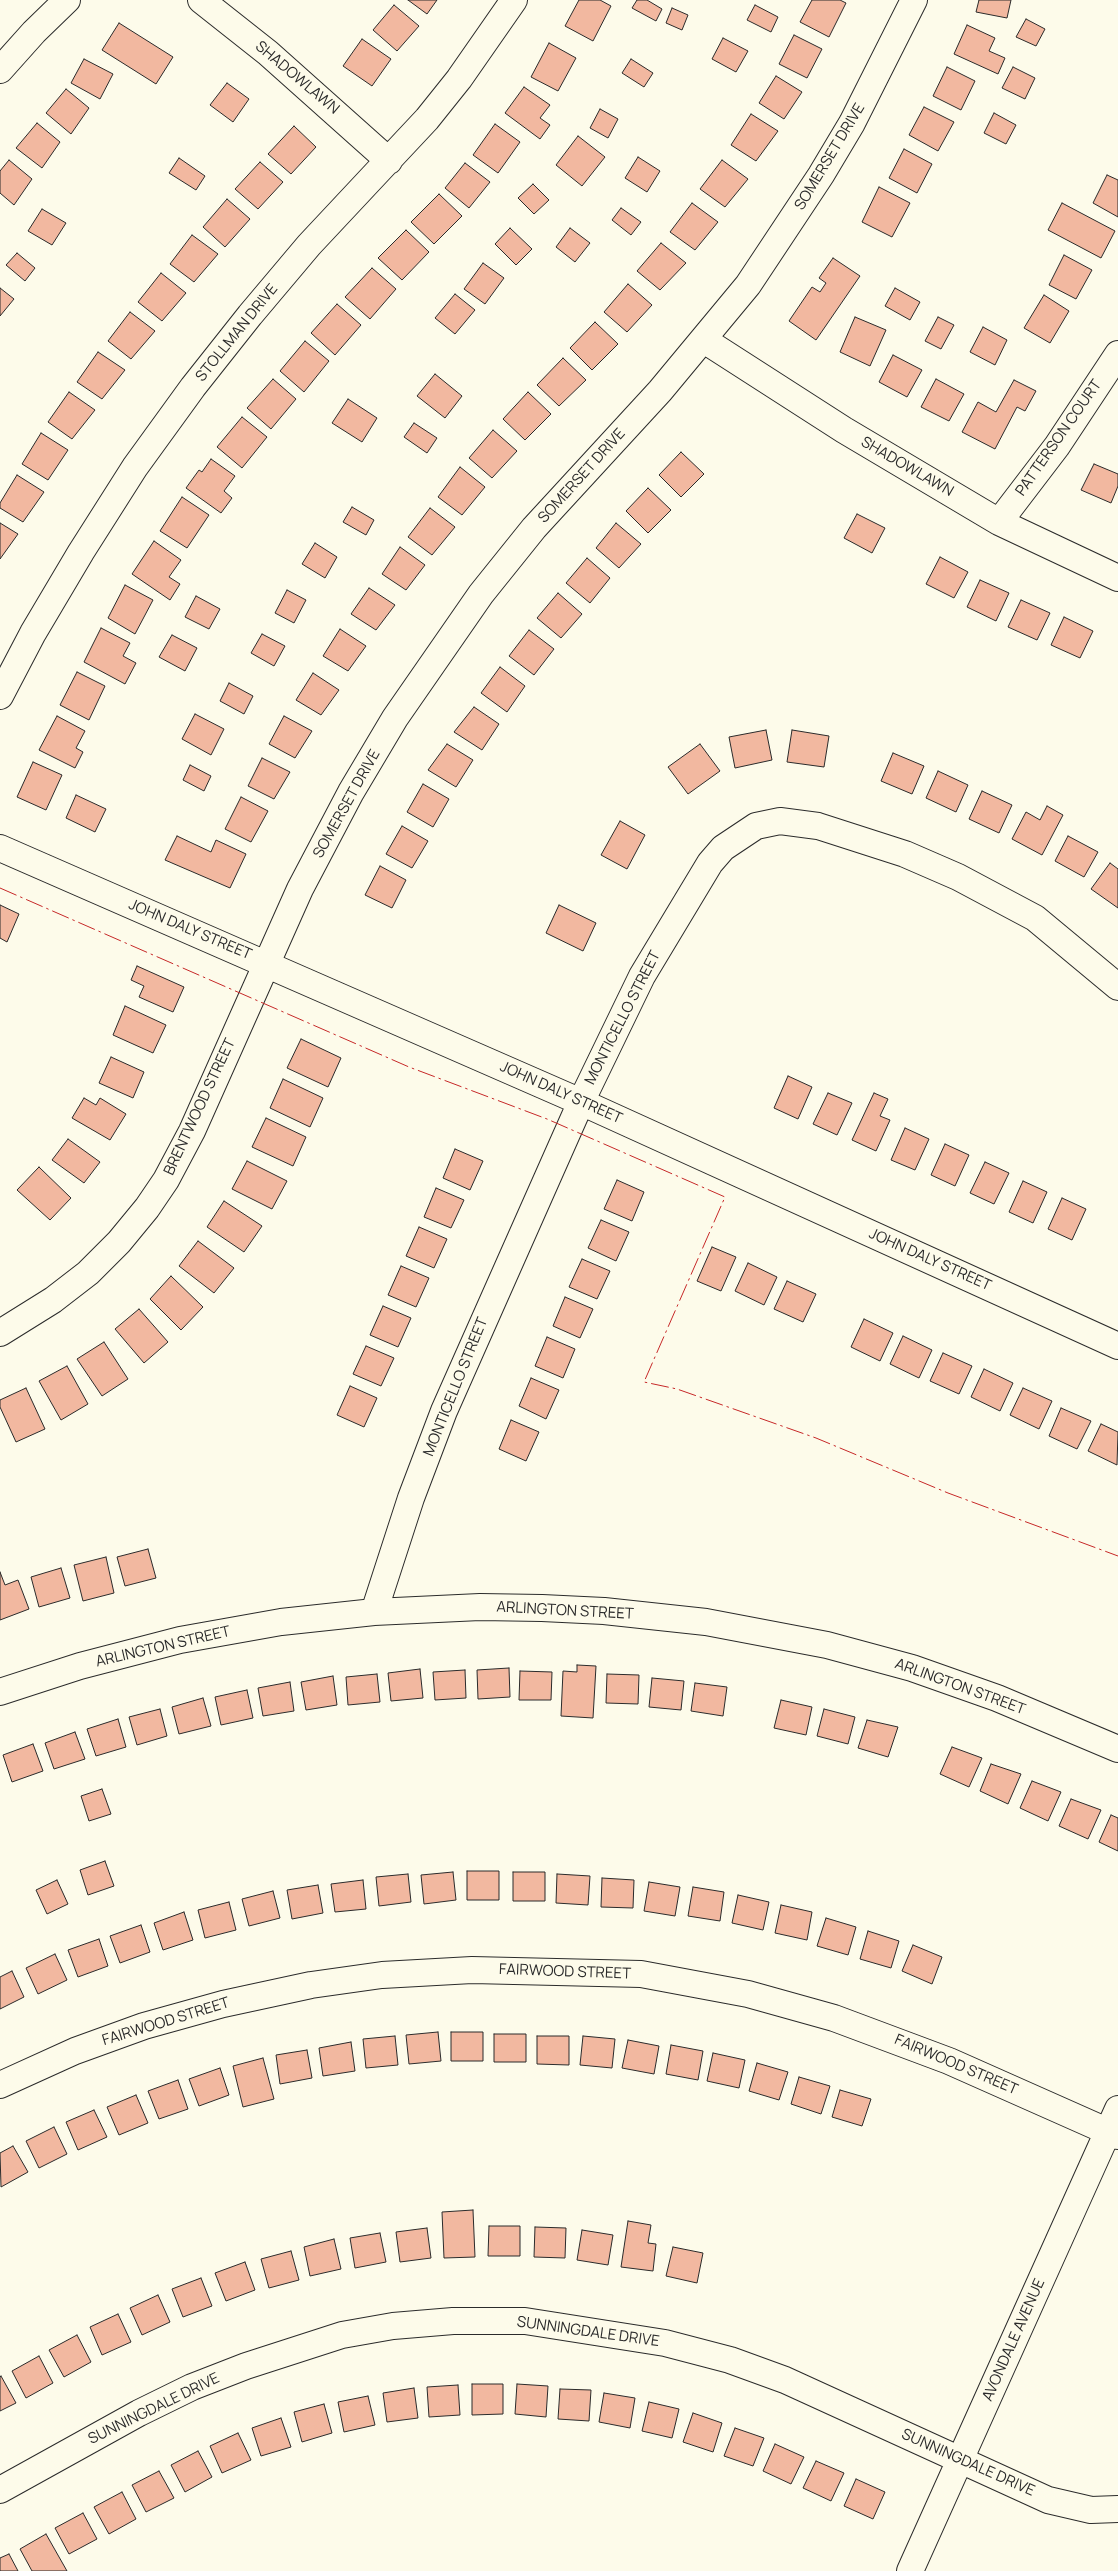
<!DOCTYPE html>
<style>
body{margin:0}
canvas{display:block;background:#fdfbea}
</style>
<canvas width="1118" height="2571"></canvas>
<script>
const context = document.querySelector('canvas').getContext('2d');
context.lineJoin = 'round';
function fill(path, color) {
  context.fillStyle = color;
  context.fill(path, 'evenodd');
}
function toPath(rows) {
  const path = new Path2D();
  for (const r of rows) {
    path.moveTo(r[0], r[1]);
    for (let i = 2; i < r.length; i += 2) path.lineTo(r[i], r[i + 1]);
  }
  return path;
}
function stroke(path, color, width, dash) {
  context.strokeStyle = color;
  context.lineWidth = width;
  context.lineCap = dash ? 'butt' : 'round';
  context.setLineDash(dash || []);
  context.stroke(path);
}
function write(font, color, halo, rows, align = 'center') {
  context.font = font + ' Manrope,sans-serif';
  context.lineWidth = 4;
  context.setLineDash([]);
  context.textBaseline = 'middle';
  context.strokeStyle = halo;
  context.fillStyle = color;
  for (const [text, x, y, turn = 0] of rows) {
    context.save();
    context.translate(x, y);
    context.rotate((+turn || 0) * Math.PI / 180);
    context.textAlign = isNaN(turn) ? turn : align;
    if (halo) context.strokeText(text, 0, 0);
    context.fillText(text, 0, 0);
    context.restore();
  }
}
const building = toPath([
 [408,0,437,0,427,14,408,0],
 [579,0,600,0,611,6,593,41,565,26,579,0],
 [637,0,647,0,662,9,656,21,632,8,637,0],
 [812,0,840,0,846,3,829,37,800,22,812,0],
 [979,0,1011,0,1007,18,976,12,979,0],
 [394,5,419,26,397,51,373,30,394,5],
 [755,5,778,17,771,32,747,20,755,5],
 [672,8,688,15,682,30,666,23,672,8],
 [1026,19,1045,29,1036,46,1016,37,1026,19],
 [119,23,173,57,156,84,102,50,119,23],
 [967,25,995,38,989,51,1005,58,998,74,954,54,967,25],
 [794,35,822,49,807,78,779,64,794,35],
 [723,38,748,51,736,72,712,59,723,38],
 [362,39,391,59,372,86,343,66,362,39],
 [549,43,576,58,558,91,531,77,549,43],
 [84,59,113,74,100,99,71,83,84,59],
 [631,59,653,73,644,87,622,73,631,59],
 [947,67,975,81,961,110,933,96,947,67],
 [1013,67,1035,78,1025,99,1002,88,1013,67],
 [776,76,802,92,784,119,759,103,776,76],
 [227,83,249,99,233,122,210,105,227,83],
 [524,87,550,105,540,118,550,125,540,139,505,113,524,87],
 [66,89,89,108,71,134,46,113,66,89],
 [924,107,954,122,938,151,909,135,924,107],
 [600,109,618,119,608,138,590,128,600,109],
 [994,113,1016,125,1006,144,984,133,994,113],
 [751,114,778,131,756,161,731,145,751,114],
 [37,123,60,142,42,168,16,148,37,123],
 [495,124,520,142,498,173,473,155,495,124],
 [294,126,316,147,291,174,268,154,294,126],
 [578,136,605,157,582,186,556,165,578,136],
 [904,149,932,164,917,193,889,178,904,149],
 [638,157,660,171,647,192,625,178,638,157],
 [179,158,205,176,196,190,169,173,179,158],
 [9,160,32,179,14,205,0,193,0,171,9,160],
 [722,160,748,179,725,207,700,189,722,160],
 [260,162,283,182,258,209,235,189,260,162],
 [465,163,490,182,469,208,445,188,465,163],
 [1107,175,1118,180,1118,217,1093,203,1107,175],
 [533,184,549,200,534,214,518,198,533,184],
 [879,187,910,203,892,237,862,222,879,187],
 [439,194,462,216,434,244,411,222,439,194],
 [227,199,250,219,225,247,203,227,227,199],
 [692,203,718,222,695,250,670,232,692,203],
 [1062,203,1115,231,1101,258,1048,230,1062,203],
 [621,208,641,222,631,235,612,220,621,208],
 [42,209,66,223,52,245,28,231,42,209],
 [510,228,532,249,516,265,495,244,510,228],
 [570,228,590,243,575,262,556,247,570,228],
 [406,230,429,252,402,280,378,258,406,230],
 [192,235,218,254,194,282,170,264,192,235],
 [661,243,686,263,660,290,637,271,661,243],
 [17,253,35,268,25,281,6,265,17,253],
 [1064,255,1092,270,1076,299,1049,285,1064,255],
 [833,258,860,276,816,340,789,321,812,287,820,292,826,283,819,278,833,258],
 [483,263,504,278,485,304,464,289,483,263],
 [372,268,396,289,370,319,345,297,372,268],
 [161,273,186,293,162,321,138,302,161,273],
 [628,284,652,305,627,332,604,312,628,284],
 [0,288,14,299,0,316,0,288],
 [895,288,920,302,910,320,885,306,895,288],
 [455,294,475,310,455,334,435,318,455,294],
 [1044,295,1069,311,1050,343,1024,328,1044,295],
 [337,304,361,325,335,355,311,333,337,304],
 [130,312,155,331,131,359,108,341,130,312],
 [855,317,886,330,870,366,840,352,855,317],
 [938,317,954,325,941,349,925,341,938,317],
 [595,322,618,344,592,370,570,348,595,322],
 [983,327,1007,340,995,365,970,352,983,327],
 [305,341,329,361,304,392,280,371,305,341],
 [98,352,125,370,102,399,77,382,98,352],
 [893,355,922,370,907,397,879,382,893,355],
 [563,358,586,380,559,406,537,385,563,358],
 [435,374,462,396,445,418,417,396,435,374],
 [273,379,296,399,271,429,247,408,273,379],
 [936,379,964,394,949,421,921,407,936,379],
 [1014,380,1036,391,1025,411,1017,407,995,449,962,432,978,402,996,412,1014,380],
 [69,392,95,410,72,439,48,422,69,392],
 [528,392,551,414,525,440,503,419,528,392],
 [348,399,377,418,362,442,332,423,348,399],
 [242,417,267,437,242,468,217,447,242,417],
 [414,423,437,438,427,453,404,437,414,423],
 [493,430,517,451,492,478,469,458,493,430],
 [41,433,68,450,48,480,22,464,41,433],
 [681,452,704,474,681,497,659,475,681,452],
 [211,459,235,476,224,491,232,498,221,513,186,488,199,470,202,472,211,459],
 [1094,464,1118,474,1118,486,1111,503,1081,490,1094,464],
 [460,467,485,487,462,515,438,497,460,467],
 [17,475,44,492,23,522,0,508,0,503,17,475],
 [648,488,671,510,648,533,626,511,648,488],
 [182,497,209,515,187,548,160,531,182,497],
 [352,507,374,520,366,535,343,522,352,507],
 [430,508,455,527,432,555,408,537,430,508],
 [857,514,885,528,872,553,844,538,857,514],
 [0,523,18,534,0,559,0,523],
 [616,523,641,544,619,568,596,548,616,523],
 [154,541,181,560,169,577,180,584,170,600,132,574,154,541],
 [315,543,337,557,325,578,302,564,315,543],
 [400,547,425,565,406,590,382,574,400,547],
 [940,557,968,572,954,598,926,584,940,557],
 [587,558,610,578,590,603,566,583,587,558],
 [980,580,1009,593,996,621,967,607,980,580],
 [125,585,153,600,135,634,108,618,125,585],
 [369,588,395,605,376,630,351,614,369,588],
 [287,590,306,600,294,623,275,613,287,590],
 [558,593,582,614,561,638,537,618,558,593],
 [196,596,220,609,209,629,185,617,196,596],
 [1021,600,1050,613,1037,640,1008,627,1021,600],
 [1064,617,1093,631,1080,658,1051,645,1064,617],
 [101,628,130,643,123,656,136,663,125,684,84,662,101,628],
 [340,629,366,646,348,671,323,656,340,629],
 [529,630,554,649,534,675,509,656,529,630],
 [262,634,285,646,274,666,251,653,262,634],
 [172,635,197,648,185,671,159,657,172,635],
 [500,667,525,686,507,712,481,693,500,667],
 [77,672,105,686,89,720,60,705,77,672],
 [313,673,339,690,321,715,296,700,313,673],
 [229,683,253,696,244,714,220,701,229,683],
 [474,707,499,724,482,750,454,732,474,707],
 [195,714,224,729,211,755,182,739,195,714],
 [57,716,85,731,76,748,83,752,75,768,39,750,57,716],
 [284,716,312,731,295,758,269,744,284,716],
 [766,730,772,760,735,768,729,737,766,730],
 [792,730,829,736,824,767,787,762,792,730],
 [447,744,473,760,456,787,428,770,447,744],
 [700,744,720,771,688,794,668,767,700,744],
 [893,753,924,766,912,794,881,781,893,753],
 [262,758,290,772,274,799,248,786,262,758],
 [33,762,62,775,46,810,17,797,33,762],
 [190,765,211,776,204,791,183,780,190,765],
 [938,771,968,785,956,812,926,798,938,771],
 [423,784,449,799,433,827,407,812,423,784],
 [982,791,1012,805,999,833,969,819,982,791],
 [76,795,106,809,95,832,66,818,76,795],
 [241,797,268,811,251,842,225,829,241,797],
 [1047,806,1063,815,1042,855,1012,839,1026,812,1040,820,1047,806],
 [620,821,645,835,627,869,601,855,620,821],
 [402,826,428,841,412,868,386,854,402,826],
 [177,836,211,852,216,840,246,854,230,888,165,860,177,836],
 [1068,836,1098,852,1084,877,1055,861,1068,836],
 [1110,863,1118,869,1118,908,1091,889,1110,863],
 [380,866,406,880,392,908,365,895,380,866],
 [0,905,19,914,7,942,0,938,0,905],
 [559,905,596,923,583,951,546,933,559,905],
 [137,966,184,987,173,1012,139,997,144,986,131,980,137,966],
 [125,1006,166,1025,153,1053,113,1035,125,1006],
 [301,1039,341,1058,328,1087,287,1068,301,1039],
 [111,1057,144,1072,133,1098,99,1083,111,1057],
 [788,1076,812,1087,798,1119,774,1108,788,1076],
 [283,1079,323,1098,310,1127,270,1108,283,1079],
 [828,1093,852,1103,837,1135,813,1124,828,1093],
 [874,1093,888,1099,880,1116,890,1120,876,1151,852,1140,874,1093],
 [84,1098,96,1105,100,1098,126,1114,110,1140,72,1118,84,1098],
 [266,1118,306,1137,293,1166,252,1147,266,1118],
 [905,1128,929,1139,915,1170,891,1160,905,1128],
 [68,1139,100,1162,84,1183,52,1160,68,1139],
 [945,1144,969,1155,955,1186,931,1175,945,1144],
 [455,1149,483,1161,470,1190,443,1178,455,1149],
 [247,1161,287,1181,272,1209,232,1189,247,1161],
 [985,1162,1009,1173,994,1204,970,1193,985,1162],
 [39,1167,71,1198,50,1220,17,1190,39,1167],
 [617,1180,644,1192,632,1221,604,1209,617,1180],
 [1023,1181,1047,1192,1033,1223,1009,1212,1023,1181],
 [436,1188,464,1200,451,1228,424,1217,436,1188],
 [1062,1198,1086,1209,1072,1240,1048,1229,1062,1198],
 [224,1201,262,1226,244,1252,207,1227,224,1201],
 [601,1220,629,1232,616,1261,588,1248,601,1220],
 [419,1227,447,1239,434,1268,406,1256,419,1227],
 [198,1241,234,1268,214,1293,179,1266,198,1241],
 [712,1247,736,1257,721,1291,697,1281,712,1247],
 [582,1259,610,1271,597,1299,569,1287,582,1259],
 [748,1263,777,1277,764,1305,735,1291,748,1263],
 [401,1266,429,1278,416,1307,388,1295,401,1266],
 [171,1276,203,1307,181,1330,150,1299,171,1276],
 [787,1281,816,1294,803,1322,774,1309,787,1281],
 [565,1297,593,1309,580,1338,553,1326,565,1297],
 [383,1306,411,1318,398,1347,370,1335,383,1306],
 [139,1309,168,1342,144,1363,115,1329,139,1309],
 [864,1319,893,1333,880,1361,851,1347,864,1319],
 [903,1336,932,1350,919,1378,890,1364,903,1336],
 [547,1337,575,1349,563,1378,535,1366,547,1337],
 [104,1342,128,1379,102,1396,77,1359,104,1342],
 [366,1346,394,1358,381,1386,353,1374,366,1346],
 [943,1353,972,1366,959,1394,930,1381,943,1353],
 [67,1366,88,1404,61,1420,39,1381,67,1366],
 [984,1369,1013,1383,1000,1411,971,1397,984,1369],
 [531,1378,559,1390,546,1419,519,1406,531,1378],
 [350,1386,377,1398,364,1427,337,1415,350,1386],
 [26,1388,45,1429,16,1442,0,1407,0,1400,26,1388],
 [1023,1388,1052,1401,1039,1429,1010,1415,1023,1388],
 [1061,1408,1091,1421,1077,1449,1049,1436,1061,1408],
 [511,1420,539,1432,526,1461,499,1449,511,1420],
 [1101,1424,1118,1432,1117,1465,1088,1451,1101,1424],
 [148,1549,156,1578,125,1586,117,1557,148,1549],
 [106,1557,114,1593,83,1601,74,1565,106,1557],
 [61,1568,70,1598,39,1607,31,1577,61,1568],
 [0,1572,5,1585,18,1580,29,1609,0,1620,0,1572],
 [577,1665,596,1666,593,1718,561,1716,563,1671,577,1672,577,1665],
 [509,1668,510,1697,478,1699,477,1670,509,1668],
 [420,1669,423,1698,391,1701,388,1673,420,1669],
 [465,1670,466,1698,435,1700,433,1672,465,1670],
 [520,1671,552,1672,551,1700,519,1700,520,1671],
 [377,1674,380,1702,348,1705,346,1677,377,1674],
 [607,1674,639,1675,638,1704,606,1703,607,1674],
 [333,1676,337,1705,306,1710,301,1682,333,1676],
 [652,1678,684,1681,681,1710,649,1707,652,1678],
 [290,1682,294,1711,263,1716,258,1688,290,1682],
 [695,1683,727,1687,723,1716,691,1711,695,1683],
 [247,1690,253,1718,221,1725,215,1697,247,1690],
 [203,1698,211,1726,179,1734,172,1707,203,1698],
 [781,1700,812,1707,806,1735,774,1728,781,1700],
 [160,1709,167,1736,137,1745,129,1717,160,1709],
 [824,1709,855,1717,848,1744,817,1736,824,1709],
 [118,1719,126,1747,96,1756,87,1729,118,1719],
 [867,1720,898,1727,888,1757,858,1748,867,1720],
 [75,1732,85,1759,54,1769,45,1743,75,1732],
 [33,1744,43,1771,12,1782,3,1755,33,1744],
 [952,1747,982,1758,969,1787,940,1774,952,1747],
 [991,1764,1021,1774,1008,1804,980,1791,991,1764],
 [1032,1781,1061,1792,1048,1821,1020,1808,1032,1781],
 [102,1789,111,1814,89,1821,81,1796,102,1789],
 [1071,1799,1101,1810,1088,1839,1059,1826,1071,1799],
 [1111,1815,1118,1818,1118,1851,1099,1842,1111,1815],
 [105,1861,114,1886,88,1895,80,1870,105,1861],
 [467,1871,499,1871,499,1900,467,1900,467,1871],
 [453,1872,456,1900,424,1904,421,1875,453,1872],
 [513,1872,545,1872,545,1901,513,1901,513,1872],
 [408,1874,411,1902,379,1906,376,1877,408,1874],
 [557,1874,590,1876,588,1905,556,1903,557,1874],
 [602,1878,634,1880,633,1908,601,1907,602,1878],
 [57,1880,68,1904,47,1914,36,1890,57,1880],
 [363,1880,366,1909,335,1912,331,1884,363,1880],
 [649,1882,680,1887,675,1916,644,1911,649,1882],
 [318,1885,323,1913,292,1919,287,1890,318,1885],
 [693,1887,724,1892,720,1921,688,1916,693,1887],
 [273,1891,280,1918,249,1926,242,1899,273,1891],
 [738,1895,769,1902,763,1930,732,1923,738,1895],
 [229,1902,236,1930,205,1938,198,1910,229,1902],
 [781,1905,812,1912,807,1940,775,1933,781,1905],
 [184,1912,193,1940,163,1950,154,1923,184,1912],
 [826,1918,856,1927,848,1955,817,1946,826,1918],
 [141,1925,150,1952,120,1963,110,1936,141,1925],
 [868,1931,899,1941,891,1968,860,1959,868,1931],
 [99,1939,108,1966,78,1977,68,1950,99,1939],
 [913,1945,942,1957,932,1984,902,1971,913,1945],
 [55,1954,67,1980,38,1994,26,1968,55,1954],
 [12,1971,24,1997,0,2009,0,1977,12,1971],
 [438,2032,441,2061,409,2064,406,2035,438,2032],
 [451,2032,483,2032,483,2061,451,2061,451,2032],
 [494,2034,526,2034,526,2062,494,2062,494,2034],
 [395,2036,398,2065,366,2068,363,2039,395,2036],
 [537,2036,569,2036,569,2065,537,2064,537,2036],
 [583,2036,615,2039,612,2068,580,2065,583,2036],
 [628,2040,659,2046,654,2074,622,2068,628,2040],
 [351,2042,355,2071,323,2076,319,2048,351,2042],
 [671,2045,703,2051,698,2080,666,2074,671,2045],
 [307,2050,312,2078,280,2084,276,2055,307,2050],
 [713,2053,745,2060,739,2088,707,2081,713,2053],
 [263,2058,274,2099,243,2107,233,2066,263,2058],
 [757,2063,788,2072,779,2100,749,2091,757,2063],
 [220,2068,229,2095,199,2106,189,2079,220,2068],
 [799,2077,830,2086,821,2114,791,2104,799,2077],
 [178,2080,188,2109,159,2119,148,2091,178,2080],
 [840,2090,871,2099,862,2126,832,2117,840,2090],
 [136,2095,148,2123,119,2135,107,2107,136,2095],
 [94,2110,107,2137,78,2150,66,2122,94,2110],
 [54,2127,67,2154,39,2168,26,2141,54,2127],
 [13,2146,28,2172,1,2187,0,2153,13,2146],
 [473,2210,475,2257,444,2258,442,2212,473,2210],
 [628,2221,651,2225,648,2243,656,2244,653,2271,621,2267,628,2221],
 [489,2226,520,2226,520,2256,488,2256,489,2226],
 [535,2227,566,2228,565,2258,534,2257,535,2227],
 [427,2228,431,2258,400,2262,396,2232,427,2228],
 [582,2230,613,2235,608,2265,577,2260,582,2230],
 [380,2233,386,2262,355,2268,350,2238,380,2233],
 [334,2239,341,2269,310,2276,304,2247,334,2239],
 [673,2247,703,2253,697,2283,666,2276,673,2247],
 [291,2251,299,2280,269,2288,261,2259,291,2251],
 [245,2262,255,2290,226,2301,215,2273,245,2262],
 [201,2278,212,2306,183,2317,172,2289,201,2278],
 [158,2295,170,2322,142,2335,130,2308,158,2295],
 [118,2314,131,2342,102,2355,90,2327,118,2314],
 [77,2335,91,2362,64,2377,49,2350,77,2335],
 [39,2356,53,2383,26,2398,12,2371,39,2356],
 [1,2376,16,2403,0,2411,0,2377,1,2376],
 [472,2384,503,2384,503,2414,472,2415,472,2384],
 [517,2384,548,2386,546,2417,515,2414,517,2384],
 [458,2385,460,2415,429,2417,427,2387,458,2385],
 [414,2388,418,2418,387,2422,383,2393,414,2388],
 [560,2389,591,2390,589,2421,558,2419,560,2389],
 [604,2393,635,2398,630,2428,599,2422,604,2393],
 [368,2396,375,2425,344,2432,338,2402,368,2396],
 [649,2402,679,2409,672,2438,642,2431,649,2402],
 [324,2404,332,2433,302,2442,294,2412,324,2404],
 [693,2413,722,2423,713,2452,683,2442,693,2413],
 [281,2418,291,2447,261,2456,252,2428,281,2418],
 [735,2428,764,2438,753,2466,724,2456,735,2428],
 [238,2433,251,2460,222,2473,210,2446,238,2433],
 [775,2444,804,2457,791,2484,763,2471,775,2444],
 [198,2451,212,2477,185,2492,171,2465,198,2451],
 [816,2461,844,2473,831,2501,803,2488,816,2461],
 [159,2471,174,2498,146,2512,132,2485,159,2471],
 [856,2479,885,2492,873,2519,844,2506,856,2479],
 [122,2492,136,2519,109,2534,94,2507,122,2492],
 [83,2513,97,2539,69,2554,55,2528,83,2513],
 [46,2534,67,2571,32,2571,20,2549,46,2534],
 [9,2554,18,2571,0,2571,0,2558,9,2554]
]);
fill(building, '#f2b8a0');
stroke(building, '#2b2b2b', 1);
const minor = toPath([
 [201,0,268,53,389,161],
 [0,70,34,32,67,0],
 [704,340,844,430,999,522,1118,578],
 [999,522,1057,446,1118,354],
 [0,696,33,633,81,552,135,467,193,387,250,315,309,245,427,119,459,79,514,0],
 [0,848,581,1102,1118,1346],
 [0,1333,53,1300,88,1273,119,1242,147,1208,166,1180,192,1131,300,889,351,792,395,718,481,594,534,528,660,391,748,285,821,175,852,123,914,0],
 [374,1612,411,1498,444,1411,581,1102,642,976,710,863,723,848,756,826,780,821,818,826,905,854,958,877,1035,918,1118,987],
 [0,1692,80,1666,180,1640,281,1622,374,1612,480,1607,542,1608,604,1611,706,1622,827,1645,912,1668,997,1698,1118,1749],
 [0,2085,75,2051,144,2026,223,2004,311,1985,382,1975,472,1970,641,1974,748,1994,834,2018,949,2061,1118,2136],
 [0,2490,139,2413,192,2387,246,2366,342,2335,393,2326,453,2321,525,2321,665,2343,730,2360,785,2380,1048,2500,1091,2510,1118,2509],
 [910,2571,1118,2109]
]);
stroke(minor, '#2b2b2b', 28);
stroke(minor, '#fdfbea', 26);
stroke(toPath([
 [0,888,409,1067,547,1119,725,1197,644,1382,677,1389,816,1438,948,1493,1118,1556]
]), '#c62828', 1, [18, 4, 2.5, 4]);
write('15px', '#2b2b2b', '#fdfbea', [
 ["SHADOWLAWN",297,78,40],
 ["SOMERSET DRIVE",830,157,-59],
 ["STOLLMAN DRIVE",237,333,-51],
 ["PATTERSON COURT",1059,438,-55],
 ["SHADOWLAWN",907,467,30],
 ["SOMERSET DRIVE",582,476,-48],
 ["SOMERSET DRIVE",347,804,-61],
 ["JOHN DALY STREET",190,930,23],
 ["MONTICELLO STREET",623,1018,-63],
 ["JOHN DALY STREET",561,1093,24],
 ["BRENTWOOD STREET",200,1107,-65],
 ["JOHN DALY STREET",930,1260,24],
 ["MONTICELLO STREET",456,1387,-68],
 ["ARLINGTON STREET",565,1611,3],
 ["ARLINGTON STREET",163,1647,-13],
 ["ARLINGTON STREET",960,1687,20],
 ["FAIRWOOD STREET",565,1972,2],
 ["FAIRWOOD STREET",166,2022,-17],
 ["FAIRWOOD STREET",956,2065,23],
 ["SUNNINGDALE DRIVE",588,2332,8],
 ["AVONDALE AVENUE",1014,2340,-66],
 ["SUNNINGDALE DRIVE",154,2409,-26],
 ["SUNNINGDALE DRIVE",968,2463,24]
]);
</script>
